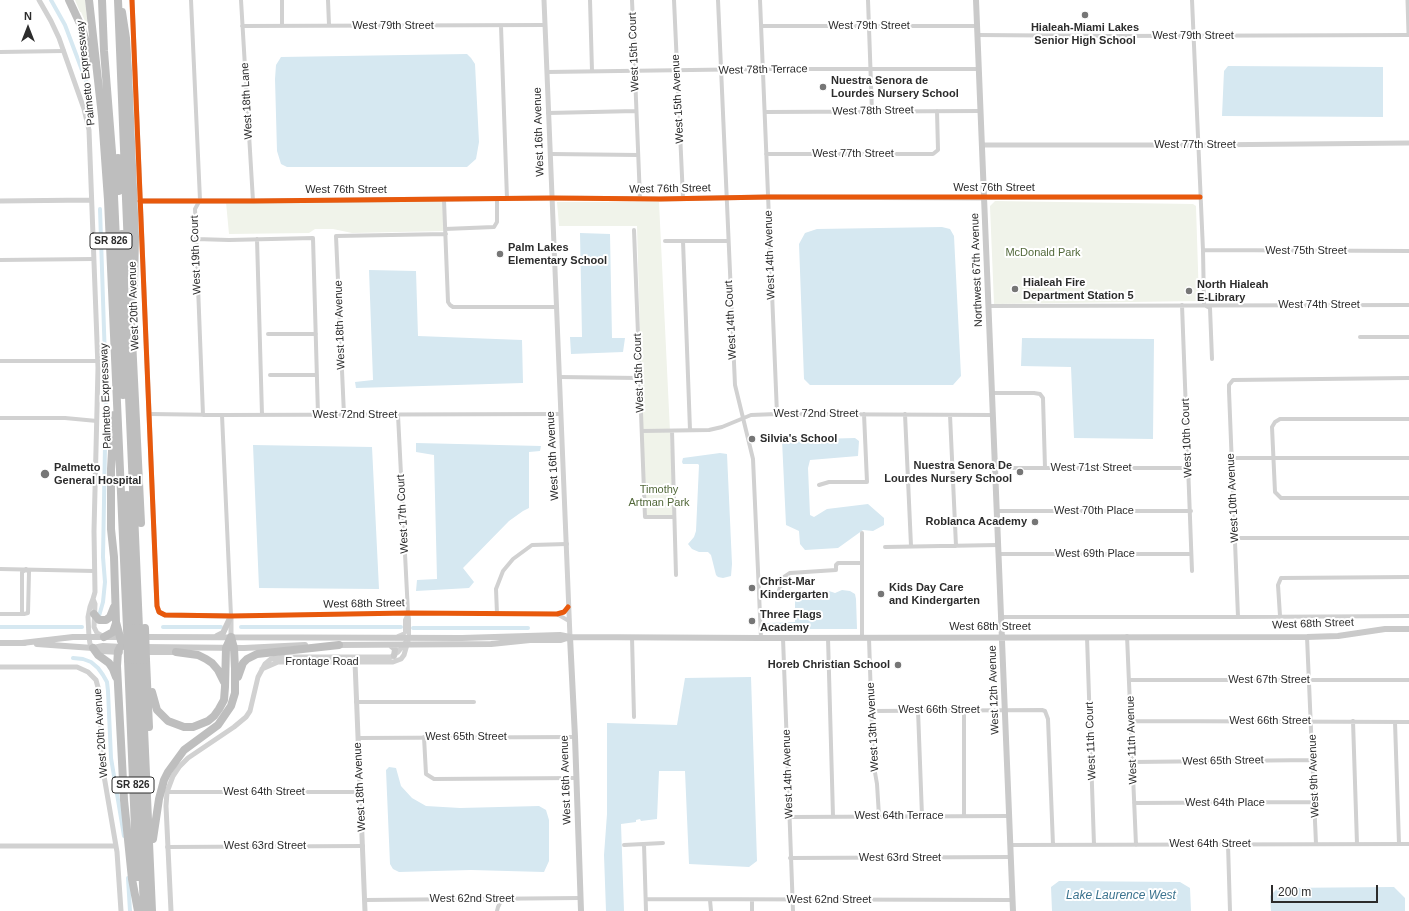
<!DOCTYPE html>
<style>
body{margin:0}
#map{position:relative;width:1409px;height:911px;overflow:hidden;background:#fff;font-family:Arial,sans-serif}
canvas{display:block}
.north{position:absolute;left:8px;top:8px;width:40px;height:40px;-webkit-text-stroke:3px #fff;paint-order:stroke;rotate:0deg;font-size:11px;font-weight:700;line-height:16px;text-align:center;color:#2c2c2c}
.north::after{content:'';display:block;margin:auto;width:14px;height:18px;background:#2c2c2c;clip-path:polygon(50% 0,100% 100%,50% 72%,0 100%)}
.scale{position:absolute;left:1271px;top:885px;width:107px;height:18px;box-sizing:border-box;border:2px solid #2c2c2c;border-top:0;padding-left:5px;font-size:12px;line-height:14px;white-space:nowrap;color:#2c2c2c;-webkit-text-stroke:3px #fff;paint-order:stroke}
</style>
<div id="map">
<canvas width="1409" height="911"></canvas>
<div class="north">N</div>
<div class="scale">200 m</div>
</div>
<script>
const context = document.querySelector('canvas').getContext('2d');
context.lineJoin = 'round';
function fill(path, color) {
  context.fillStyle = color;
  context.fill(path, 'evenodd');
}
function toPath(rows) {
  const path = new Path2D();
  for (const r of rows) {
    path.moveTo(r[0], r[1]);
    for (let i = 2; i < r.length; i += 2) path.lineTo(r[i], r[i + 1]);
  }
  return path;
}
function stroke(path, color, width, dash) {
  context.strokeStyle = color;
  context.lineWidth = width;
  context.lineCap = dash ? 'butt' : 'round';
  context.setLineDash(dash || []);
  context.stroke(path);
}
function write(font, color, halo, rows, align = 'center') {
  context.font = font + ' Arial,sans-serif';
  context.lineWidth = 4;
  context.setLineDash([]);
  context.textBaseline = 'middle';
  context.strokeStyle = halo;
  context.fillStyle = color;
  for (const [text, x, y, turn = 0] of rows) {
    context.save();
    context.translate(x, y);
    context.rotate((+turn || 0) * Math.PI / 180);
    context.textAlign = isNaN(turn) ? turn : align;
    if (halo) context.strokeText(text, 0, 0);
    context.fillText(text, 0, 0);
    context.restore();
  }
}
fill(toPath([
 [75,0,85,0,88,28,81,12,80,12],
 [444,201,445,231,352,233,333,229,315,229,309,233,229,234,226,202],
 [995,201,1193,204,1196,206,1199,301,994,304,990,206],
 [557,202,659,202,674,515,645,517,637,226,559,226]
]), '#f0f3ea');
fill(toPath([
 [467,54,471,58,475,64,479,142,476,159,467,167,287,167,281,164,277,151,275,79,276,65,281,57],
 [1228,66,1383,67,1383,117,1222,116,1224,71],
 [942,227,950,229,954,236,961,376,953,385,810,385,804,379,799,244,805,233,817,229],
 [580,233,610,234,612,338,625,338,623,352,571,354,570,337,582,337],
 [369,270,416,271,418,336,522,340,523,383,356,388,355,382,373,380],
 [1022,338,1154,339,1153,439,1074,438,1071,367,1021,366],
 [855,438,859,441,858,456,810,460,808,468,810,515,814,517,827,509,868,504,884,518,884,525,873,531,863,530,838,548,805,550,800,544,799,531,786,525,782,440],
 [416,443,541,446,540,451,529,452,529,508,523,511,509,521,463,568,474,582,469,588,416,591,417,580,437,579,434,455,416,452],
 [253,445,372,447,379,589,259,588],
 [720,453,727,454,732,564,731,576,723,578,718,577,716,575,711,555,708,552,699,552,692,549,688,544,694,537,696,531,699,465,698,464,683,464,682,462,683,458],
 [826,590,835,593,842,590,850,591,855,594,856,599,857,629,767,629,767,623,795,622,795,595,797,593,806,591],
 [751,677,757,861,749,867,689,864,685,771,659,771,657,819,641,821,640,819,636,820,636,822,621,824,624,911,606,911,604,855,607,814,607,723,677,725,685,678],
 [389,767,396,768,401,786,412,798,426,806,460,808,539,806,546,810,549,820,549,861,544,872,471,870,399,872,393,869,390,864,386,770],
 [1059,881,1180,882,1190,888,1191,911,1052,911,1051,887],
 [1394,887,1405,898,1405,911,1271,911,1270,896,1278,888]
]), '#d6e8f1');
stroke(toPath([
 [51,0,65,25,88,86,91,96],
 [99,616,103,602,105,582,103,557,106,390,100,209],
 [0,627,82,627],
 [163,627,221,627],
 [241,627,401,627],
 [413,628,528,628],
 [73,658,83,659,91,662,98,668,103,675,107,682,108,691,111,758,124,836],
 [128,878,130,911]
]), '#d6e8f1', 4);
stroke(toPath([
 [191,0,200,200,195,209,203,415],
 [241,0,253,201],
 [282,0,282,25],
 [328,0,329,25],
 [590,0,592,71],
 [632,0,640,199],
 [674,0,683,198],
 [718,0,735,385,753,459,761,638],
 [760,0,777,414],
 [868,0,872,112],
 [1192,0,1203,250,1204,305,1210,308,1212,359],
 [242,26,545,25],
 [501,26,507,199],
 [761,26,977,26],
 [977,35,1116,36,1409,35],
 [0,52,64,51],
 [547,72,763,69,979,69],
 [765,112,980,111],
 [548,113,636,111],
 [551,154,638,155],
 [766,154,933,154,938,150,937,111],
 [984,198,1200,197],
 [444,200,448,302,450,305,453,307,556,307],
 [445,229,494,227,497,222,497,199],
 [634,230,645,517,674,517],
 [196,239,229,240,313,238,318,415],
 [257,239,262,415],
 [665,241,727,241],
 [683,241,690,430],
 [1203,250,1409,251],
 [0,260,94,259],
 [1182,305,1192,571],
 [988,306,1409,305],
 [268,334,316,334],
 [1360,337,1409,337],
 [0,361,98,361],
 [270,375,317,375],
 [559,377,639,378],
 [992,393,1034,393,1040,394,1043,398,1045,468],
 [149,414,222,415,561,414],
 [905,414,911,546],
 [222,415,231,616,408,613,557,614,564,612,568,607],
 [344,415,336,236,446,234],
 [398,415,408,613,409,619,409,638],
 [950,415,956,546],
 [0,418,65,418,97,421],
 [1409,419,1280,419,1275,422,1272,427,1275,492,1281,498,1409,498],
 [642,431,709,430,722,427,751,415,777,414,992,415],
 [672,431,676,575],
 [1231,458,1409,458],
 [994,468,1188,468],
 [819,485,829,482,867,482,864,414],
 [997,511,1191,511],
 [1235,538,1409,538],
 [885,547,998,545],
 [998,554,1191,554],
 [0,569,94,571],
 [760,595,778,593,784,577,790,573,836,570,836,565,838,563,862,563],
 [0,614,24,614,28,613,29,572,26,569],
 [22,614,22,572,26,570],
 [497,614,496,589,503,571,513,559,532,545,567,544],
 [557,614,569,621],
 [1280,616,1278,585,1281,578,1409,577],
 [1001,617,1238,617,1409,616],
 [1238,617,1229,391,1229,385,1233,380,1409,378],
 [398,636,405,633,405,620,408,614],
 [1127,636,1136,845],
 [632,637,634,717],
 [1087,637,1094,845],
 [1307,637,1316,844],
 [783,638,793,911],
 [828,638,833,816],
 [862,638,862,533],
 [869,638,873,761,877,784,879,816],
 [1129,680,1409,680],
 [356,702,474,702],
 [918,710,922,816],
 [964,710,964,816],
 [872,711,1042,710,1045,711,1048,719,1053,845],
 [1131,721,1409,722],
 [1353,721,1357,844],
 [1395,722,1399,844],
 [424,737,426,774,434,779,576,778],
 [358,738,575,737],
 [1133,762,1313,760],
 [167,792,360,792],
 [1134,803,1315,802],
 [789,817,1009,816],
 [644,844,646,911],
 [1228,844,1230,911],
 [624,845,663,843],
 [1010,845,1409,844],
 [167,847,363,846],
 [790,858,1011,857],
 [646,899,1012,900],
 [365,900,580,898],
 [710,900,711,911],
 [752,900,752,911],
 [497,911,498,907,502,899]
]), '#d1d1d1', 4);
stroke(toPath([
 [39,0,51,21,59,38,84,109,89,130,98,368,94,531,95,592,93,599,90,607,88,617,89,637,90,644,93,648],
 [132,0,157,606,159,612,165,615,231,616,231,637],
 [544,0,570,637],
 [1408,0,1409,33],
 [982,145,1198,145,1409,143],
 [0,201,91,200],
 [140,201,253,201,552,198,660,199,768,197,984,198],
 [93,599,95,604,94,627,97,633,104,637],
 [355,662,365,911],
 [0,667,77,667,88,672,96,680,99,691,103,770,117,852,121,911],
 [262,669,278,662,393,662,401,659,404,655,408,641],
 [0,846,116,846],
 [171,911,166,806,167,792,173,776,179,767,188,758,234,727,246,717,250,711,258,677,265,664,271,659,283,657,391,657,398,652,409,638]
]), '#d1d1d1', 5);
stroke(toPath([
 [976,0,1013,911],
 [217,636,223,633,231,616],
 [143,637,462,638,560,635,570,637,761,638,1307,637,1338,636,1385,629,1409,629],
 [570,637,575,737,581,911],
 [0,643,25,643],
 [22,643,73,637,124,637],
 [37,644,93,648,103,646,123,647],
 [336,645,491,644,530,640,561,640,570,637],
 [390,645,395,649,394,656],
 [142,647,244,648,305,645],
 [94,649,102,651,120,652],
 [142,652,178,652]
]), '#cacaca', 6);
stroke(toPath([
 [69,0,82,28,92,62],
 [89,0,102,116,108,200,127,628],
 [102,0,104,51,112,152,123,395],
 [118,0,129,273],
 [122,12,126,38,128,71,135,237,134,283,131,309],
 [118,158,119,191],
 [122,234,139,628],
 [131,319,141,523],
 [114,415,111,469,111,529,114,557,116,622,121,641,127,647],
 [127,495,132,628],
 [94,614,99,620,106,620,110,617,114,607],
 [104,637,113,632,116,623],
 [133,639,125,643,120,647,118,651,117,666,124,800,132,879,138,911],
 [93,648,98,655,109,663,113,669,116,677],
 [176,652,198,655,206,659,212,663,218,670,224,682],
 [128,660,137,877],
 [134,660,144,911],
 [141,660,152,911],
 [146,660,149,727],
 [238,677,243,663,247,659,257,654,339,645],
 [152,692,157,710,168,721,184,727,193,727,208,721,214,716,219,709,224,700,225,687,226,648,231,637],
 [153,839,159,799,164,780,168,772,184,750,218,725,231,706,235,693,235,669,234,648,231,637]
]), '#bebebe', 8);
stroke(toPath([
 [127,628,128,660],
 [132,628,134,660],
 [139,628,141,660],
 [145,628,146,660]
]), '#bebebe', 8);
stroke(toPath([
 [132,0,149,414,157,606,159,612,165,615,231,616,408,613,557,614,564,612,568,607],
 [140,201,253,201,552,198,660,199,768,197,1200,197]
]), '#e8590c', 5);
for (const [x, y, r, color] of [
 [1085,15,4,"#767676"],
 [823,87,4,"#767676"],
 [500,254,4,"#767676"],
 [1015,289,4,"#767676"],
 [1189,291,4,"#767676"],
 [752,439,4,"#767676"],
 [1020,472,4,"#767676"],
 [45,474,5,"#767676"],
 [1035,522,4,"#767676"],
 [752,588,4,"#767676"],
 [881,594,4,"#767676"],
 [752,621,4,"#767676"],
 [898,665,4,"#767676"]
]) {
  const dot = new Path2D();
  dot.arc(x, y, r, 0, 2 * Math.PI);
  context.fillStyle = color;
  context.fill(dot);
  stroke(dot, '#fff', 1.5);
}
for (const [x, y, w] of [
 [111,241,42],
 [133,785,42]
]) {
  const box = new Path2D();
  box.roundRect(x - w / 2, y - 8, w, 16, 3);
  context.fillStyle = '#fff';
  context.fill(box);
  stroke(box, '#2c2c2c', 1);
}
write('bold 10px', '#2c2c2c', null, [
 ["SR 826",111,241],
 ["SR 826",133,785]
]);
write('11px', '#2c2c2c', '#fff', [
 ["West 79th Street",393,26],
 ["West 79th Street",869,26],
 ["West 79th Street",1193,36],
 ["West 15th Court",634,52,-92],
 ["West 78th Terrace",763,70,-1],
 ["Palmetto Expressway",86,73,-96],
 ["West 15th Avenue",678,99,-93],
 ["West 18th Lane",247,101,-93],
 ["West 78th Street",873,111,-1],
 ["West 16th Avenue",539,132,-92],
 ["West 77th Street",1195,145],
 ["West 77th Street",853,154],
 ["West 76th Street",994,188],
 ["West 76th Street",670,189,-1],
 ["West 76th Street",346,190],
 ["West 75th Street",1306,251],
 ["West 19th Court",196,255,-92],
 ["West 14th Avenue",770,255,-92],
 ["Northwest 67th Avenue",977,270,-92],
 ["West 74th Street",1319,305],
 ["West 20th Avenue",134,306,-92],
 ["West 14th Court",731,320,-93],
 ["West 18th Avenue",340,325,-92],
 ["West 15th Court",639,373,-92],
 ["Palmetto Expressway",106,396,-92],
 ["West 72nd Street",816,414],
 ["West 72nd Street",355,415],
 ["West 10th Court",1187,438,-92],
 ["West 16th Avenue",553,456,-93],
 ["West 71st Street",1091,468],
 ["West 10th Avenue",1233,498,-93],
 ["West 70th Place",1094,511],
 ["West 17th Court",403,514,-93],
 ["West 69th Place",1095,554],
 ["West 68th Street",364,604,-1],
 ["West 68th Street",1313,624,-2],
 ["West 68th Street",990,627],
 ["Frontage Road",322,662],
 ["West 67th Street",1269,680],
 ["West 12th Avenue",994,690,-92],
 ["West 66th Street",939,710],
 ["West 66th Street",1270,721],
 ["West 13th Avenue",873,727,-93],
 ["West 20th Avenue",101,733,-94],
 ["West 65th Street",466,737],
 ["West 11th Avenue",1132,740,-92],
 ["West 11th Court",1091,741,-92],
 ["West 65th Street",1223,761,-1],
 ["West 14th Avenue",788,774,-92],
 ["West 9th Avenue",1314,776,-92],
 ["West 16th Avenue",566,780,-92],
 ["West 18th Avenue",360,787,-93],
 ["West 64th Street",264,792],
 ["West 64th Place",1225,803],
 ["West 64th Terrace",899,816],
 ["West 64th Street",1210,844],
 ["West 63rd Street",265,846],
 ["West 63rd Street",900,858],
 ["West 62nd Street",472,899],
 ["West 62nd Street",829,900]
]);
write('bold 11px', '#2c2c2c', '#fff', [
 ["Hialeah-Miami Lakes",1085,28,"center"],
 ["Senior High School",1085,41,"center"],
 ["Nuestra Senora de",831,81],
 ["Lourdes Nursery School",831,94],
 ["Palm Lakes",508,248],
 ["Elementary School",508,261],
 ["Hialeah Fire",1023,283],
 ["Department Station 5",1023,296],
 ["North Hialeah",1197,285],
 ["E-Library",1197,298],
 ["Silvia's School",760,439],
 ["Nuestra Senora De",1012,466,"right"],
 ["Lourdes Nursery School",1012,479,"right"],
 ["Palmetto",54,468],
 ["General Hospital",54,481],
 ["Roblanca Academy",1027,522,"right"],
 ["Christ-Mar",760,582],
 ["Kindergarten",760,595],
 ["Kids Day Care",889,588],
 ["and Kindergarten",889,601],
 ["Three Flags",760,615],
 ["Academy",760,628],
 ["Horeb Christian School",890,665,"right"]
], 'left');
write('11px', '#52683a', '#fff', [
 ["McDonald Park",1043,253],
 ["Timothy",659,490],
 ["Artman Park",659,503]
]);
write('italic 12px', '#3b738e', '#fff', [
 ["Lake Laurence West",1121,896]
]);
</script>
